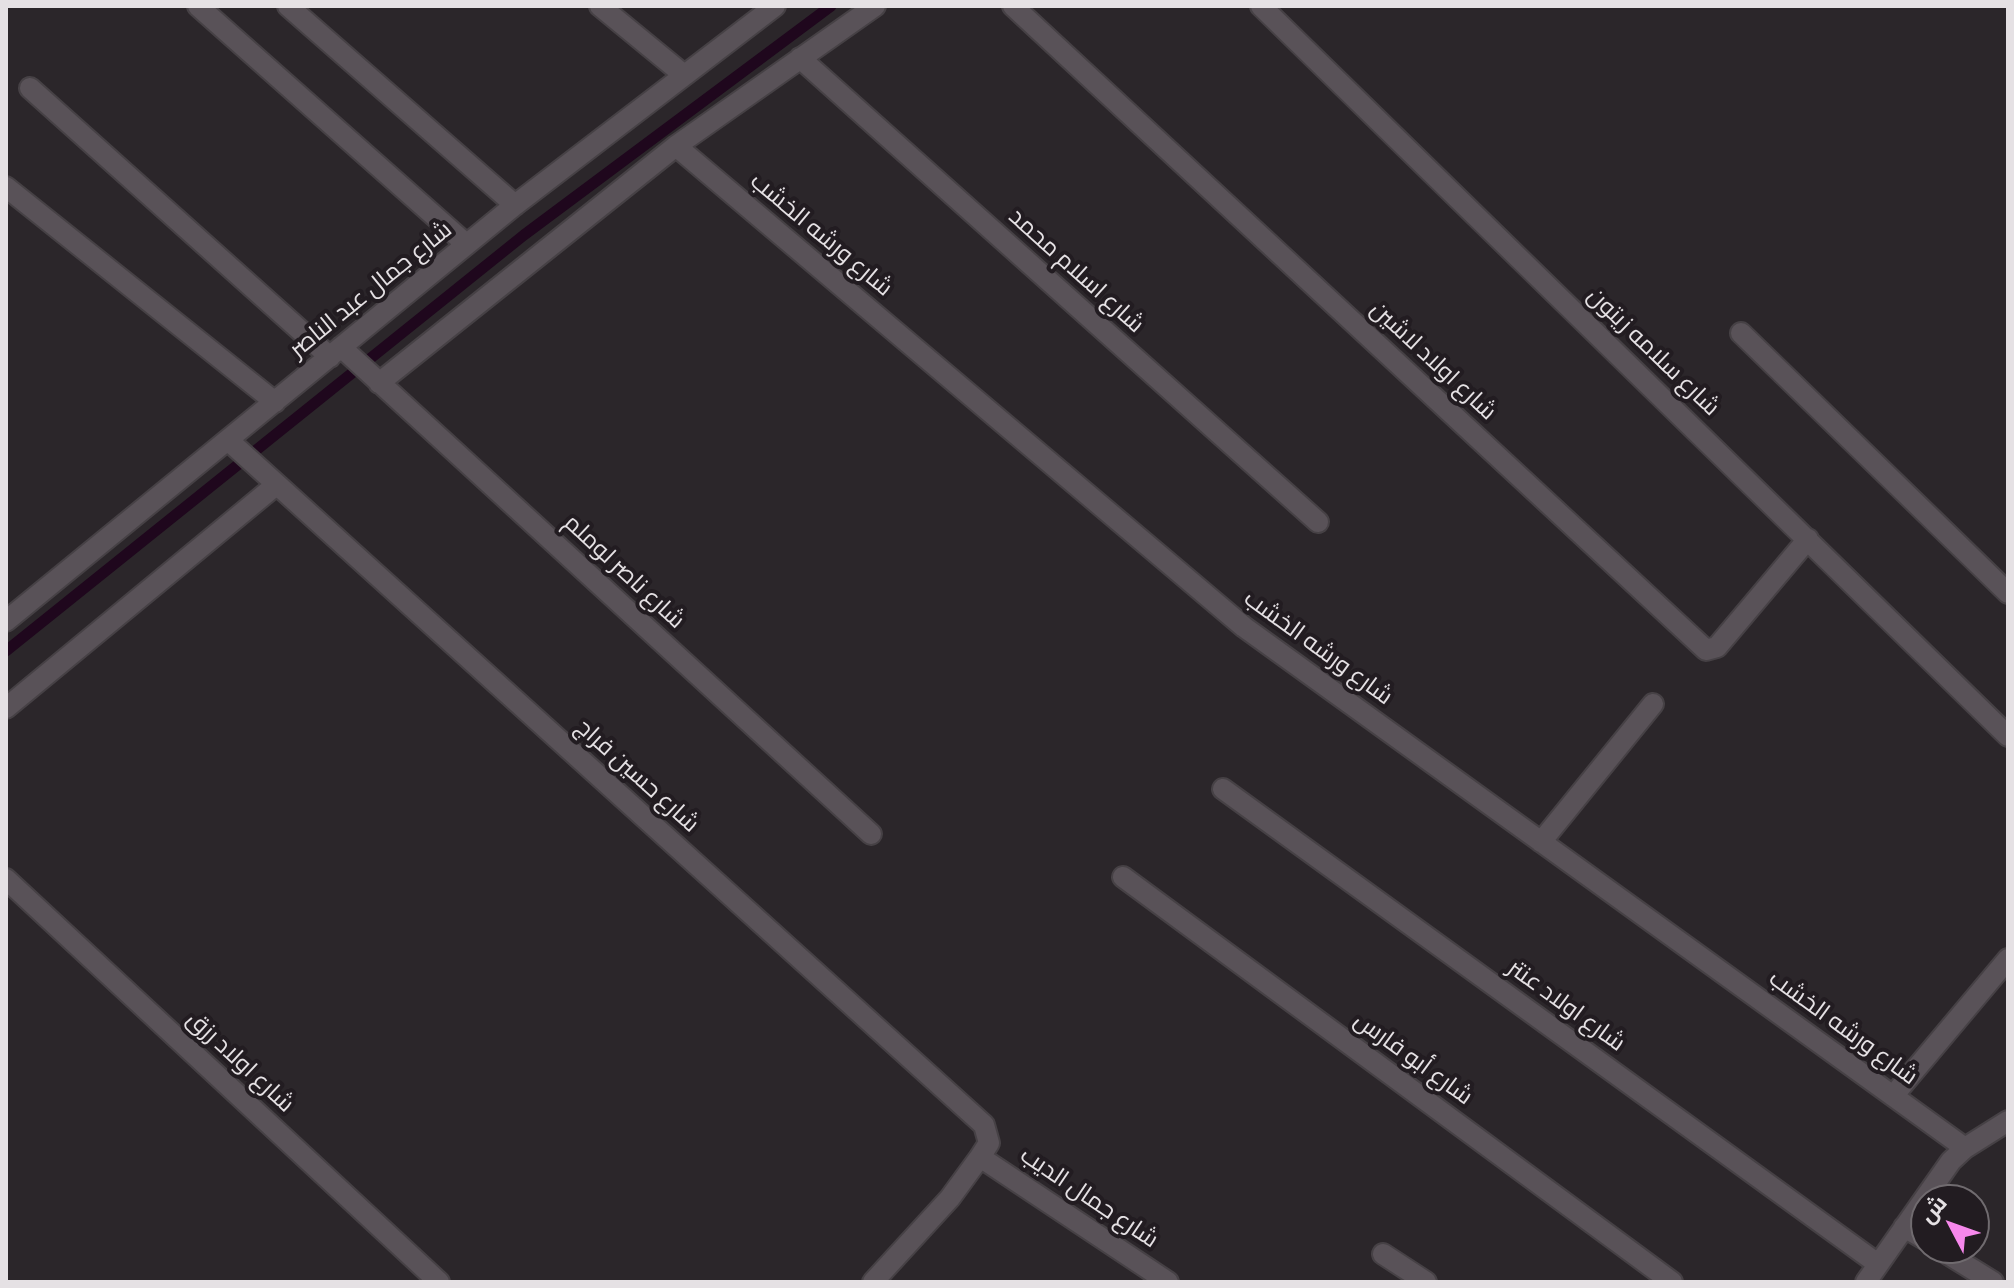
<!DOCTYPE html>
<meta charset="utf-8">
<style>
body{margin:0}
#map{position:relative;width:2014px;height:1288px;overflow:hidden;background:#2b262a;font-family:Bitter,Cairo,serif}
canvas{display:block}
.frame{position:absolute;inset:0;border:8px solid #e5e1e4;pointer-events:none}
.north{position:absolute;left:1910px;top:1184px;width:80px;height:80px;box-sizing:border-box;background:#221c21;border:2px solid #706b6f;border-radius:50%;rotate:311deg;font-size:22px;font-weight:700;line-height:32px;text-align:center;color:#e5e1e4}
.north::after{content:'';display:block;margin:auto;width:28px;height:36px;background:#f788ec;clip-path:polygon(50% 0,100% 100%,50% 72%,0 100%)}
</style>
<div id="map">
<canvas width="2014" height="1288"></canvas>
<div class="frame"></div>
<div class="north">ش</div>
</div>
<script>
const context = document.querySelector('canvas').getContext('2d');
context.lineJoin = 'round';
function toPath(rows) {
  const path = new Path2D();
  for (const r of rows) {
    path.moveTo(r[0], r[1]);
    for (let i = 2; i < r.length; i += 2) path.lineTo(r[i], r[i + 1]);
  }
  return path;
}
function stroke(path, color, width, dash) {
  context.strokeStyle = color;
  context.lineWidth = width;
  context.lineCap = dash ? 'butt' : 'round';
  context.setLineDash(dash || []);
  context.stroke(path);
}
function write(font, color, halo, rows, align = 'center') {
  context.font = font + ' Bitter,Cairo,serif';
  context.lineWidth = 8;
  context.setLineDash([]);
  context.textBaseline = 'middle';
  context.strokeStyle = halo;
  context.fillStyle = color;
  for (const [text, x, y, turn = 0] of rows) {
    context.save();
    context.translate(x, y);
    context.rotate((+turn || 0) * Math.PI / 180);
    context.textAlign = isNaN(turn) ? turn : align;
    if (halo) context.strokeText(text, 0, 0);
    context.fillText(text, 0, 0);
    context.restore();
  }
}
stroke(toPath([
 [6,651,524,235,831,6]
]), '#1f071d', 11);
const minor = toPath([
 [198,6,466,244],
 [288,6,515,205],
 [600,6,684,75],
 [1013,6,1706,650,1717,647,1808,539],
 [1261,6,2008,736],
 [800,58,1318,522],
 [30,88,330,357],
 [676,146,1244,627,1965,1148],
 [6,187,275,402],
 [1741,333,2008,593],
 [341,347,871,834],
 [379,383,676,146,875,6],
 [229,441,984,1125,989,1143,980,1157,950,1198,873,1282],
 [6,621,515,205,775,6],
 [6,708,276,485],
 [1223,789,1878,1264],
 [1541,842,1653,704],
 [1123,877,1672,1282],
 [6,879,439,1282],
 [1893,1096,2008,959],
 [980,1157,1168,1282],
 [1904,1227,1926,1240],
 [1938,1248,1993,1282],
 [1383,1254,1426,1282],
 [1866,1282,1951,1161,1965,1148,2008,1121]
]);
stroke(minor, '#464145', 24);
stroke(minor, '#595258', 20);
write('24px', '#e5e1e4', '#221c21', [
 ["شارع ورشه الخشب",821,235,40],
 ["شارع اسلام محمد",1076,271,42],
 ["شارع جمال عبد الناصر",371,290,-39],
 ["شارع سلامه زيتون",1653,352,44],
 ["شارع اولاد لاشين",1433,361,43],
 ["شارع ناصر لوملم",624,572,43],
 ["شارع ورشه الخشب",1318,648,36],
 ["شارع حسين فراج",637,776,42],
 ["شارع اولاد عنتر",1566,1006,36],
 ["شارع ورشه الخشب",1843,1028,36],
 ["شارع أبو فارس",1413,1059,36],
 ["شارع اولاد رزق",240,1062,43],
 ["شارع جمال الديب",1089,1198,34]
]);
</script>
